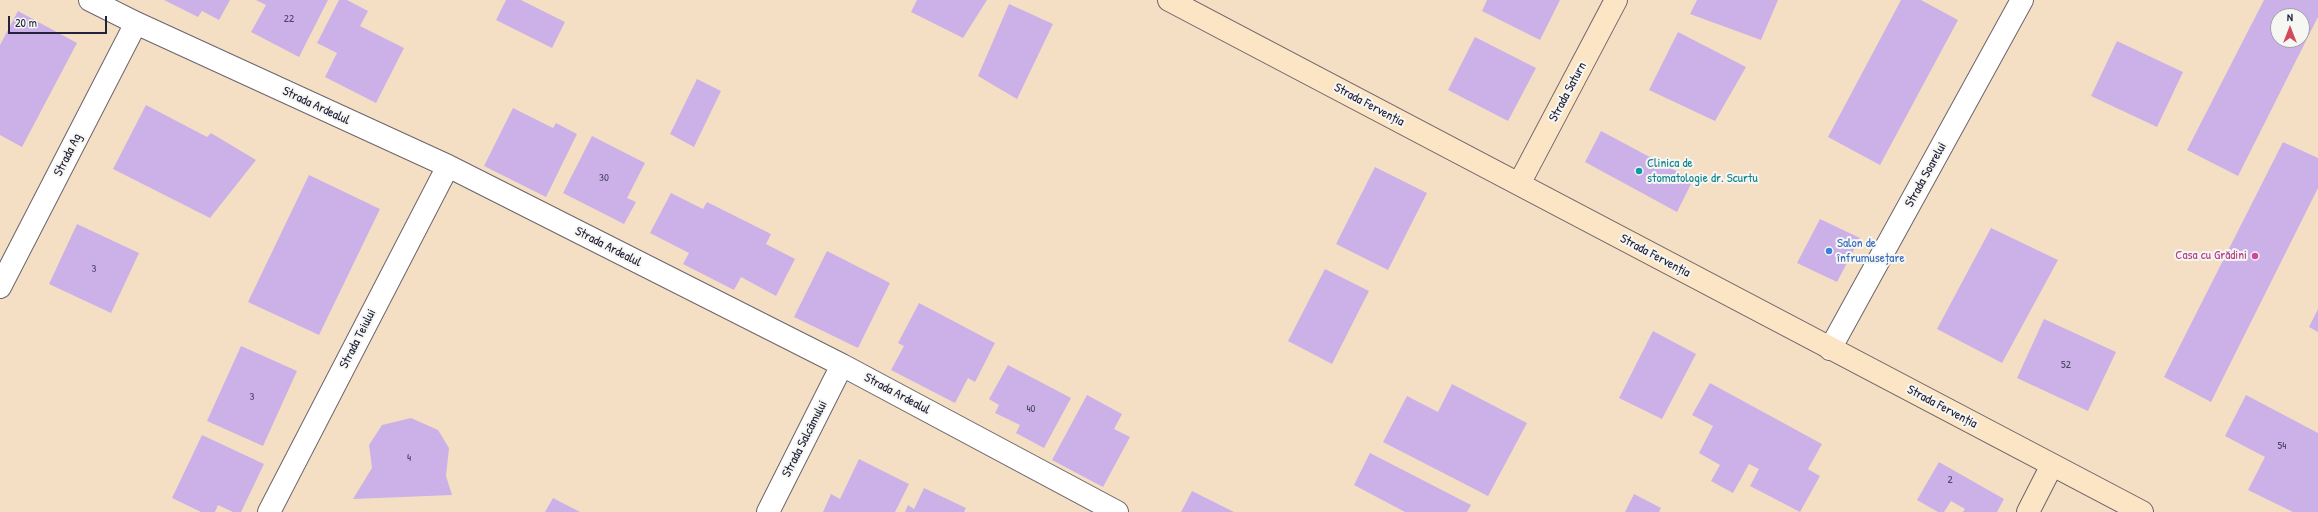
<!DOCTYPE html>
<meta charset="utf-8">
<style>
body{margin:0}
#map{position:relative;width:2318px;height:512px;overflow:hidden;background:#f4dfc4;font-family:"Patrick Hand",sans-serif}
canvas{display:block}
.north{position:absolute;left:2270px;top:8px;width:40px;height:40px;box-sizing:border-box;background:#f6f6f2;border:1px solid #a1a1a9;border-radius:50%;rotate:0deg;font-size:11px;font-weight:700;line-height:16px;text-align:center;color:#22223b}
.north::after{content:'';display:block;margin:auto;width:14px;height:18px;background:#d1495b;clip-path:polygon(50% 0,100% 100%,50% 72%,0 100%)}
.scale{position:absolute;left:8px;top:16px;width:99px;height:18px;box-sizing:border-box;border:2px solid #22223b;border-top:0;padding-left:5px;font-size:12px;line-height:14px;white-space:nowrap;color:#22223b;-webkit-text-stroke:3px #f6f6f2;paint-order:stroke}
</style>
<div id="map">
<canvas width="2318" height="512"></canvas>
<div class="north">N</div>
<div class="scale">20 m</div>
</div>
<script>
const context = document.querySelector('canvas').getContext('2d');
context.lineJoin = 'round';
function fill(path, color) {
  context.fillStyle = color;
  context.fill(path, 'evenodd');
}
function toPath(rows) {
  const path = new Path2D();
  for (const r of rows) {
    path.moveTo(r[0], r[1]);
    for (let i = 2; i < r.length; i += 2) path.lineTo(r[i], r[i + 1]);
  }
  return path;
}
function stroke(path, color, width, dash) {
  context.strokeStyle = color;
  context.lineWidth = width;
  context.lineCap = dash ? 'butt' : 'round';
  context.setLineDash(dash || []);
  context.stroke(path);
}
function write(font, color, halo, rows, align = 'center') {
  context.font = font + ' "Patrick Hand",sans-serif';
  context.lineWidth = 4;
  context.setLineDash([]);
  context.textBaseline = 'middle';
  context.strokeStyle = halo;
  context.fillStyle = color;
  for (const [text, x, y, turn = 0] of rows) {
    context.save();
    context.translate(x, y);
    context.rotate((+turn || 0) * Math.PI / 180);
    context.textAlign = isNaN(turn) ? turn : align;
    if (halo) context.strokeText(text, 0, 0);
    context.fillText(text, 0, 0);
    context.restore();
  }
}
fill(toPath([
 [164,0,230,0,219,20,202,11,198,17],
 [256,0,328,0,299,57,251,32,266,5],
 [339,0,347,0,368,11,360,26,404,48,376,103,325,77,337,53,317,43],
 [506,0,521,0,565,22,552,48,496,20],
 [917,0,987,0,963,38,911,12],
 [1487,0,1560,0,1540,40,1482,11],
 [1697,0,1778,0,1761,40,1690,14],
 [1901,0,1921,0,1958,20,1880,165,1828,137],
 [2264,0,2318,0,2318,17,2238,176,2187,150],
 [2278,16,2302,16,2302,40,2278,40],
 [1009,4,1053,24,1017,99,978,76],
 [18,11,77,43,22,147,0,135,0,45],
 [1678,32,1746,67,1715,121,1649,90],
 [1475,37,1536,68,1508,121,1448,90],
 [2117,41,2183,72,2157,127,2091,96],
 [697,79,721,91,694,147,670,134],
 [146,105,207,137,211,133,256,160,210,218,113,169],
 [513,108,553,128,556,123,577,134,546,197,484,166],
 [1601,131,1693,180,1677,212,1585,162],
 [592,136,645,163,627,198,636,202,624,224,563,193],
 [2283,142,2318,158,2318,188,2211,402,2164,377],
 [1375,167,1427,193,1388,270,1336,244],
 [309,175,380,209,319,335,248,302],
 [671,193,703,209,707,202,771,234,766,244,795,259,776,296,741,277,734,290,683,264,689,253,650,233],
 [1820,219,1860,238,1837,282,1797,263],
 [77,224,139,253,111,313,49,284],
 [1991,228,2058,260,2002,363,1937,329],
 [827,251,890,283,858,348,794,317],
 [1325,269,1369,291,1332,364,1288,341],
 [919,303,995,343,975,382,968,378,955,403,891,370,904,346,898,343],
 [2318,309,2318,332,2309,327],
 [2044,319,2116,352,2088,411,2017,378],
 [1653,331,1696,354,1662,419,1619,398],
 [241,346,297,371,263,446,207,421],
 [1008,365,1071,398,1044,448,1016,433,1020,425,995,413,999,405,989,399],
 [1710,383,1822,444,1808,469,1820,476,1800,512,1750,486,1759,469,1749,464,1733,493,1711,481,1720,465,1699,453,1713,426,1692,415],
 [1452,384,1527,423,1488,496,1383,442,1407,396,1438,412],
 [1087,395,1122,414,1114,429,1130,437,1103,487,1052,460],
 [2246,395,2318,433,2318,512,2293,512,2248,490,2265,457,2225,436],
 [411,418,438,430,449,448,446,476,452,495,353,499,372,468,369,445,382,425],
 [202,435,264,464,241,512,233,512,218,505,215,512,201,512,172,498],
 [1370,453,1471,505,1467,512,1405,512,1354,485],
 [859,459,909,484,895,512,823,512,831,494,840,499],
 [1939,462,2004,499,1997,512,1963,512,1965,509,1951,501,1944,512,1938,512,1917,500],
 [924,488,966,508,964,512,905,512,908,505,914,509],
 [1192,491,1234,512,1181,512],
 [1634,494,1661,508,1659,512,1625,512],
 [553,498,580,512,545,512]
]), '#ccb1e9');
const street = toPath([
 [90,0,136,23,448,166,842,365,1117,512],
 [0,287,136,23],
 [1830,349,2022,0],
 [269,512,448,166],
 [768,512,842,365]
]);
const secondary = toPath([
 [1169,0,2142,512],
 [1519,184,1616,0],
 [2028,512,2052,465]
]);
stroke(street, '#6c646b', 24);
stroke(secondary, '#6c646b', 24);
stroke(street, '#fff', 22);
stroke(secondary, '#fce5c4', 22);
for (const [x, y, r, color] of [
 [1639,171,4,"#0f9aa8"],
 [1829,251,4,"#3f7fe0"],
 [2255,256,4,"#d1479c"]
]) {
  const dot = new Path2D();
  dot.arc(x, y, r, 0, 2 * Math.PI);
  context.fillStyle = color;
  context.fill(dot);
  stroke(dot, '#f6f6f2', 1.5);
}
write('11px', '#4c4666', null, [
 ["22",289,19],
 ["30",604,178],
 ["3",94,269],
 ["52",2066,365],
 ["3",252,397],
 ["40",1031,409],
 ["54",2282,446],
 ["4",409,458],
 ["2",1950,480]
]);
write('13px', '#22223b', '#f6f6f2', [
 ["Strada Saturn",1568,92,-62],
 ["Strada Fervenția",1369,105,28],
 ["Strada Ardealul",316,106,25],
 ["Strada Ag",68,155,-63],
 ["Strada Soarelui",1926,175,-61],
 ["Strada Ardealul",608,247,27],
 ["Strada Fervenția",1655,256,28],
 ["Strada Teiului",358,339,-63],
 ["Strada Ardealul",897,394,28],
 ["Strada Fervenția",1942,407,28],
 ["Strada Salcâmului",805,439,-63]
]);
write('13px', '#0d838f', '#f6f6f2', [
 ["Clinica de",1647,164],
 ["stomatologie dr. Scurtu",1647,179]
], 'left');
write('13px', '#366cbe', '#f6f6f2', [
 ["Salon de",1837,244],
 ["înfrumusețare",1837,259]
], 'left');
write('13px', '#b23c85', '#f6f6f2', [
 ["Casa cu Grădini",2247,256]
], 'right');
</script>
